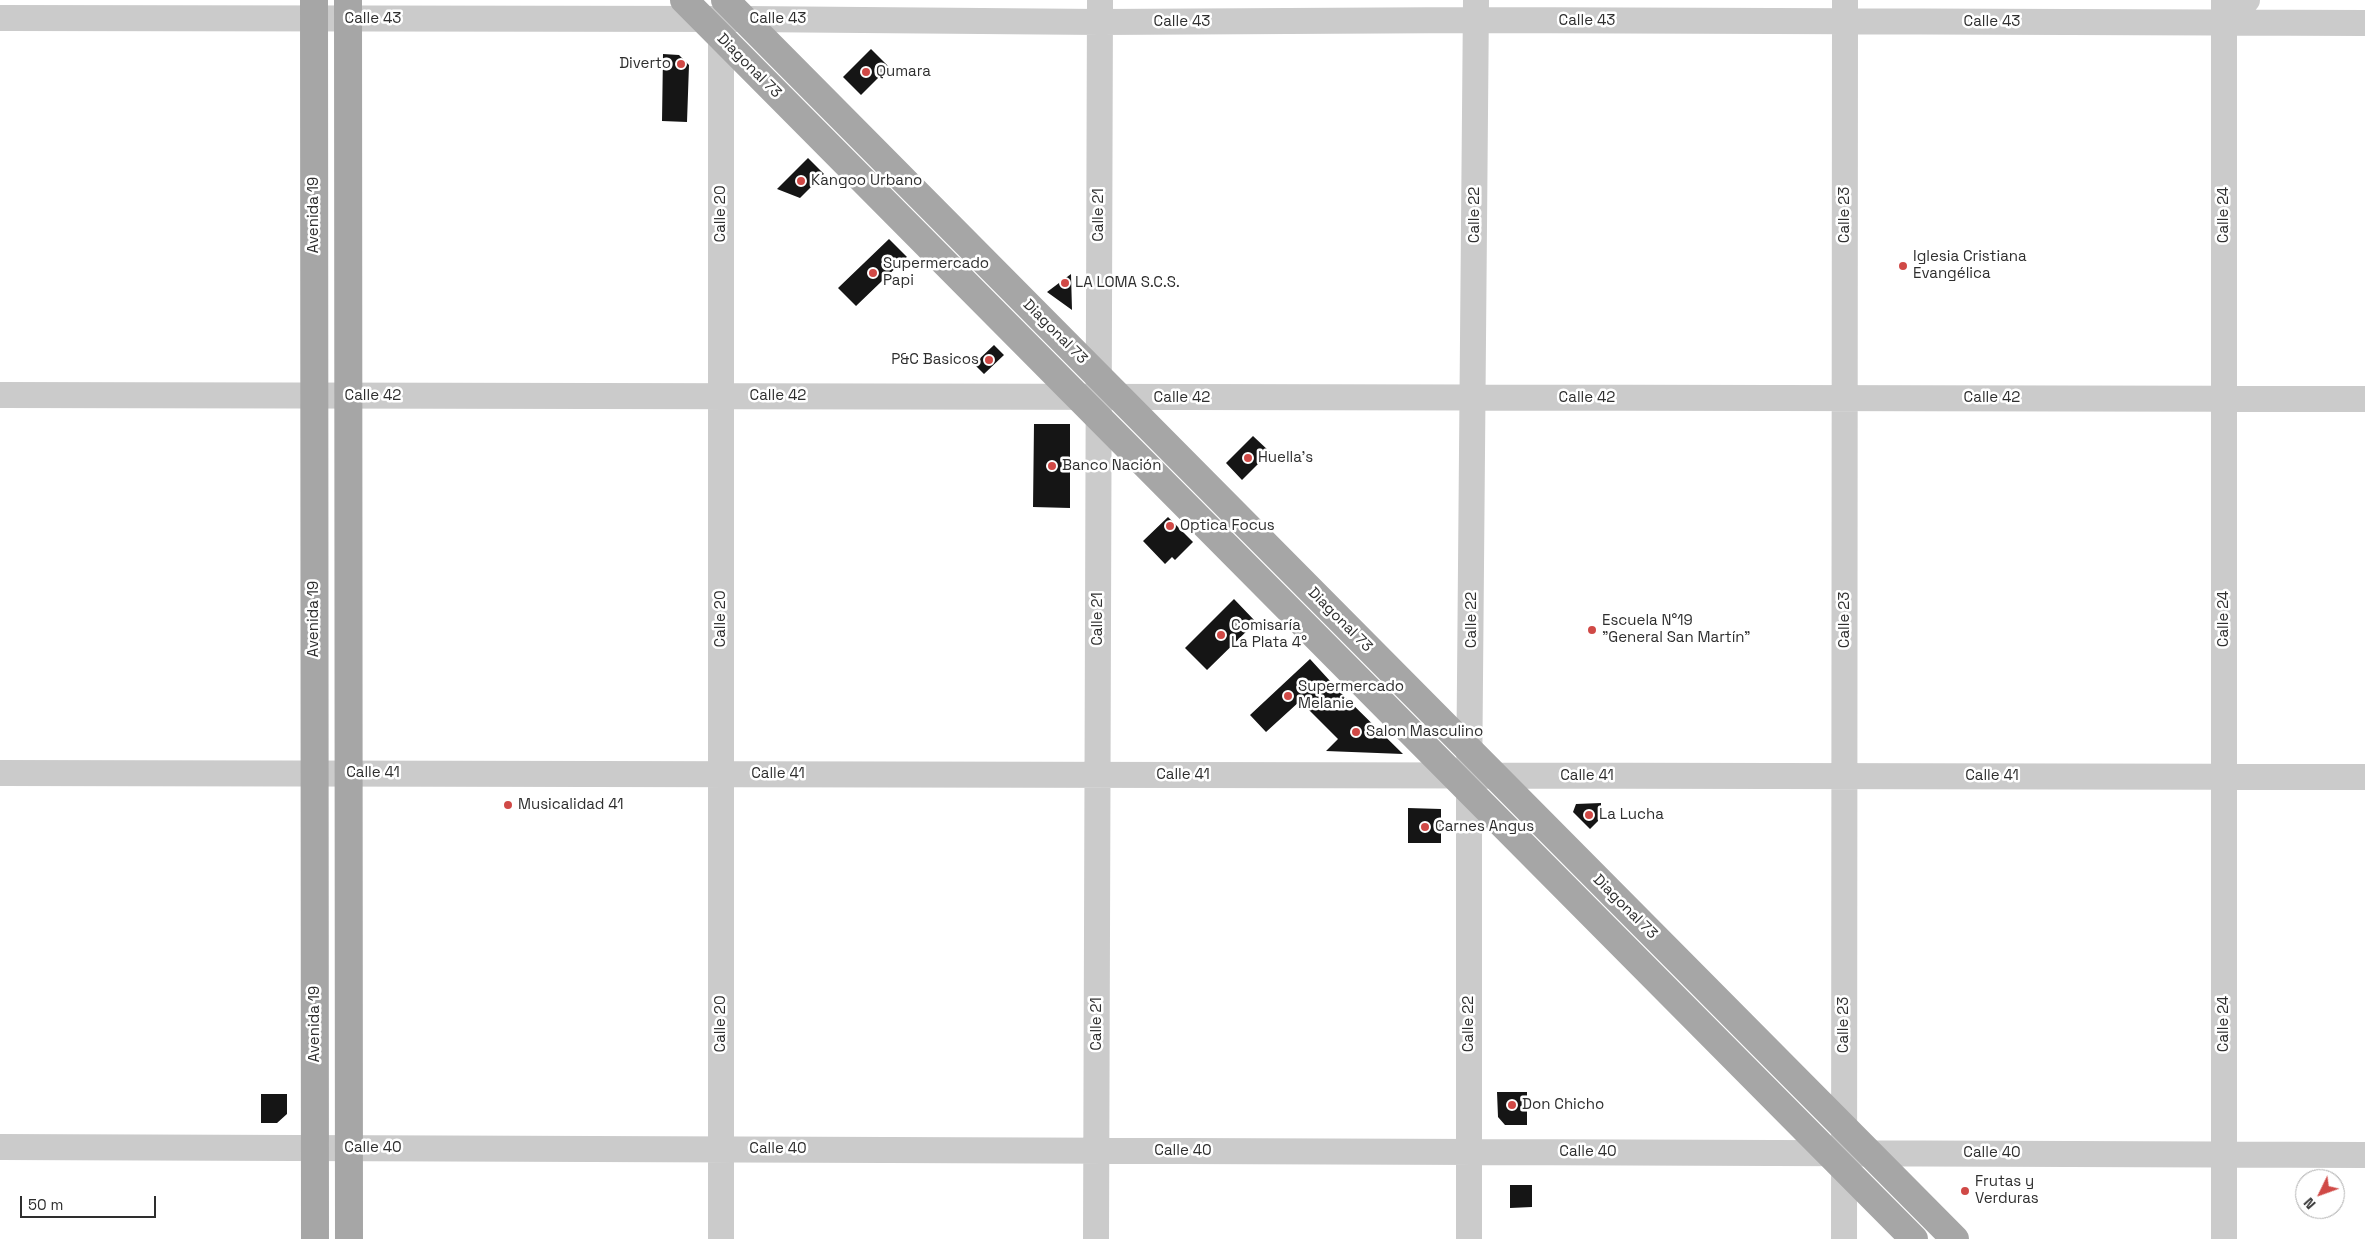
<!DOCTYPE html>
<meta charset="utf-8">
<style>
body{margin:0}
#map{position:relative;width:2365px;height:1239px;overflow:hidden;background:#fff;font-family:"Space Grotesk",sans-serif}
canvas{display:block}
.north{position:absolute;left:2295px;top:1169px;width:50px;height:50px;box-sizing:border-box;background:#fff;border:1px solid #ababab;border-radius:50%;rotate:228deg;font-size:14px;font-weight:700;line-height:20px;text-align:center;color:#2e2e2e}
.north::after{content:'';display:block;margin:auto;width:18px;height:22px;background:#d04946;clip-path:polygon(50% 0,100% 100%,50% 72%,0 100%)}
.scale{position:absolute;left:20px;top:1196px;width:136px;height:22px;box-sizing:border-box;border:2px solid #2e2e2e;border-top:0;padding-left:6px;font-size:15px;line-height:18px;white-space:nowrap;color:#2e2e2e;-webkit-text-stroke:4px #fff;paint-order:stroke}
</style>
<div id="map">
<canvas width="2365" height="1239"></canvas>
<div class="north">N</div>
<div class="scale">50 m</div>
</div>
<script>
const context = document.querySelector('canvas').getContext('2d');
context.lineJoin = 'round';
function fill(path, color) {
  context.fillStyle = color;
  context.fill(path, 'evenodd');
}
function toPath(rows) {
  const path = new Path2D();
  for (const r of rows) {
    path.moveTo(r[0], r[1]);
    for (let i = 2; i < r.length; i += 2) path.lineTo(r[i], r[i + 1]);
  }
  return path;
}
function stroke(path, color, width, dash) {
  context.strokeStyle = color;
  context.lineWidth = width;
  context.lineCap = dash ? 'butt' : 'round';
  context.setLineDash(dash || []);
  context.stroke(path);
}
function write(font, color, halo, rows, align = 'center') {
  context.font = font + ' "Space Grotesk",sans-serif';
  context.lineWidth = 5;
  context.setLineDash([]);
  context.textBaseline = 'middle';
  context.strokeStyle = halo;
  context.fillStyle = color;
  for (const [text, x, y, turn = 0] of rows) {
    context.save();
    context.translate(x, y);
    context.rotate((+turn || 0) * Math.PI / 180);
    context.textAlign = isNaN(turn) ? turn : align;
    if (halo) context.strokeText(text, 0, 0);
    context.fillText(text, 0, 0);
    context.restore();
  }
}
fill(toPath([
 [871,49,889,67,861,95,843,77],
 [663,54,679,55,689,65,687,122,662,121],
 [808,158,824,174,800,198,777,189],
 [889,239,907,257,856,306,838,288],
 [1071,274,1072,310,1047,292],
 [994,345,1004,355,984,374,974,364],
 [1034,424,1070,424,1070,508,1033,507],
 [1253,436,1270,452,1242,480,1226,463],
 [1168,517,1193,542,1175,560,1172,557,1165,564,1143,541],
 [1234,599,1256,622,1207,670,1185,648],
 [1310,659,1341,693,1403,754,1326,751,1338,739,1300,701,1266,732,1250,715],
 [1601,803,1601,818,1590,829,1573,812,1576,804],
 [1408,808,1441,809,1441,843,1408,843],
 [1497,1092,1527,1092,1527,1125,1505,1125,1498,1117],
 [261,1094,287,1094,287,1114,277,1123,261,1123],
 [1510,1185,1532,1185,1532,1207,1510,1208]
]), '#151515');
stroke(toPath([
 [2224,0,2224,1239],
 [0,18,744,19,1100,22,1476,20,2365,23],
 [2224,23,2247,0],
 [0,395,2365,399],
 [0,773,2365,777],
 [0,1147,2365,1155],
 [721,1239,721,22],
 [1096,1239,1100,0],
 [1469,1239,1469,791,1476,0],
 [1844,1239,1845,0]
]), '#cbcbcb', 26);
stroke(toPath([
 [314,0,315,1239],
 [348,0,349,1239],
 [684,0,1914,1239],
 [725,0,1955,1239]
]), '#a6a6a6', 28);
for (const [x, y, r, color] of [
 [681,64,5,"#d04946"],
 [866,72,5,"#d04946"],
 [801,181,5,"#d04946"],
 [1903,266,5,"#d04946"],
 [873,273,5,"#d04946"],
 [1065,283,5,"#d04946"],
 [989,360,5,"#d04946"],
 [1248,458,5,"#d04946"],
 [1052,466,5,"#d04946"],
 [1170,526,5,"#d04946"],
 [1592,630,5,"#d04946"],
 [1221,635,5,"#d04946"],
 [1288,696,5,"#d04946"],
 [1356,732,5,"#d04946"],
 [508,805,5,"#d04946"],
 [1589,815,5,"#d04946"],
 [1425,827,5,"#d04946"],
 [1512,1105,5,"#d04946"],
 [1965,1191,5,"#d04946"]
]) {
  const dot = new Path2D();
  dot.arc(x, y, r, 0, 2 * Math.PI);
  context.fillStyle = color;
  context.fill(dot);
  stroke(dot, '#fff', 2);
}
write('15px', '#2e2e2e', '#fff', [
 ["Calle 43",373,19],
 ["Calle 43",778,19],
 ["Calle 43",1587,21],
 ["Calle 43",1182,22],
 ["Calle 43",1992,22],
 ["Diagonal 73",749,66,45],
 ["Calle 20",721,214,-90],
 ["Avenida 19",314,215,-90],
 ["Calle 21",1099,215,-90],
 ["Calle 22",1475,215,-90],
 ["Calle 23",1845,215,-90],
 ["Calle 24",2224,215,-90],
 ["Diagonal 73",1055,332,45],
 ["Calle 42",373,396],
 ["Calle 42",778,396],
 ["Calle 42",1182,398],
 ["Calle 42",1587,398],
 ["Calle 42",1992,398],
 ["Avenida 19",314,619,-90],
 ["Calle 20",721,619,-90],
 ["Calle 21",1098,619,-90],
 ["Calle 24",2224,619,-90],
 ["Diagonal 73",1340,620,45],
 ["Calle 22",1472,620,-90],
 ["Calle 23",1845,620,-90],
 ["Calle 41",373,773],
 ["Calle 41",778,774],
 ["Calle 41",1183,775],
 ["Calle 41",1587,776],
 ["Calle 41",1992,776],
 ["Diagonal 73",1625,907,45],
 ["Avenida 19",315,1024,-90],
 ["Calle 20",721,1024,-90],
 ["Calle 21",1097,1024,-90],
 ["Calle 22",1469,1024,-90],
 ["Calle 24",2224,1024,-90],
 ["Calle 23",1844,1025,-90],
 ["Calle 40",373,1148],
 ["Calle 40",778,1149],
 ["Calle 40",1183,1151],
 ["Calle 40",1588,1152],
 ["Calle 40",1992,1153]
]);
write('15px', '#2e2e2e', '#fff', [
 ["Diverto",671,64,"right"],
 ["Qumara",876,72],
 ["Kangoo Urbano",811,181],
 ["Iglesia Cristiana",1913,257],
 ["Evangélica",1913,274],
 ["Supermercado",883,264],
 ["Papi",883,281],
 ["LA LOMA S.C.S.",1075,283],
 ["P&C Basicos",979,360,"right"],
 ["Huella's",1258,458],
 ["Banco Nación",1062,466],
 ["Optica Focus",1180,526],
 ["Escuela N°19",1602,621],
 ["\"General San Martín\"",1602,638],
 ["Comisaría",1231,626],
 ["La Plata 4°",1231,643],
 ["Supermercado",1298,687],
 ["Melanie",1298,704],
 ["Salon Masculino",1366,732],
 ["Musicalidad 41",518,805],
 ["La Lucha",1599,815],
 ["Carnes Angus",1435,827],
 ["Don Chicho",1522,1105],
 ["Frutas y",1975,1182],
 ["Verduras",1975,1199]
], 'left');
</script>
